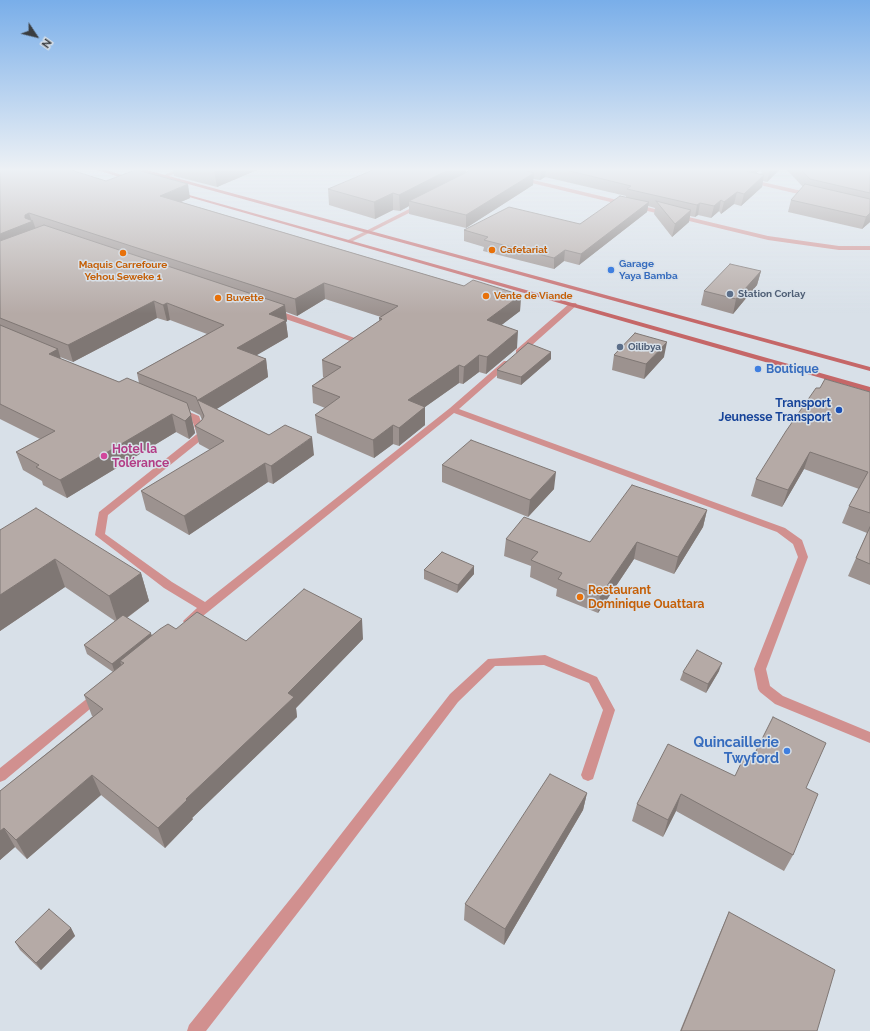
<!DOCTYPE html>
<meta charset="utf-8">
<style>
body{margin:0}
#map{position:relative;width:870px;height:1031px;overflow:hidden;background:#d8e0e8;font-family:Raleway,sans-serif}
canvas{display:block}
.north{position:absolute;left:16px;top:16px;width:40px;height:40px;-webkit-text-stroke:3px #d8e0e8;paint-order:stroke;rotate:125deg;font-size:11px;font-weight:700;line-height:16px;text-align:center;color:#3a3d40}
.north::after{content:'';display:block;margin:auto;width:14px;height:18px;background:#3a3d40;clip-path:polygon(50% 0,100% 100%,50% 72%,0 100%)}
</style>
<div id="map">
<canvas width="870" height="1031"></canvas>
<div class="north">N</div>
</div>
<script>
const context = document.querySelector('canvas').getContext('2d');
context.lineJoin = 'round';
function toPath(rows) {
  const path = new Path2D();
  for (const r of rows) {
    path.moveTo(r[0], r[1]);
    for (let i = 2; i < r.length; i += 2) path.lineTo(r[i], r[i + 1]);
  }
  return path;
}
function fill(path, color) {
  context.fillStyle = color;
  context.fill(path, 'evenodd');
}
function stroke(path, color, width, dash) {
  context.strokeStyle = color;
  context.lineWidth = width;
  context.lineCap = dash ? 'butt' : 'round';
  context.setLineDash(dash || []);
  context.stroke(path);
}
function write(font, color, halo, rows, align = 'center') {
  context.font = font + ' Raleway,sans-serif';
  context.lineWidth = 3;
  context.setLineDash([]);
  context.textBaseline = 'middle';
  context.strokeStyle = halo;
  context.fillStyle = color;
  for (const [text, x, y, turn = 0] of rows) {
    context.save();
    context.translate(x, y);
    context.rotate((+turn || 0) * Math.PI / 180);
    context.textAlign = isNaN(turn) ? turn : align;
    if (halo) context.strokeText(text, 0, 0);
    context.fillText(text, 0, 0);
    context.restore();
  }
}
fill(toPath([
 [175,170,183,170,165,178,160,177,175,170],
 [545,655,597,677,615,710,593,779,588,781,583,779,581,775,603,710,589,683,544,665,495,666,458,702,310,897,206,1031,187,1031,189,1025,300,887,450,694,488,659,545,655]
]), '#d1908f');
fill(toPath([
 [521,177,768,236,839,246,870,246,870,250,839,250,768,240,519,180,519,178,521,177],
 [749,179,811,193,814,195,811,197,747,182,747,180,749,179],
 [421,203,424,205,423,206,351,242,346,241,421,203],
 [570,303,576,303,577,305,522,354,516,354,516,350,570,303],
 [271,310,277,310,363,341,362,343,356,343,271,314,271,310],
 [504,361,507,361,511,363,459,409,785,528,802,540,808,557,766,669,770,686,783,696,870,732,870,743,775,704,760,692,758,689,754,669,798,557,793,544,777,532,454,413,193,624,189,625,185,624,183,621,197,608,164,588,95,535,99,512,197,434,192,420,176,413,175,411,176,409,182,409,199,416,206,435,205,437,108,515,105,534,172,582,205,602,450,408,504,361],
 [98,691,102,693,104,696,102,699,5,780,0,782,0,768,94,693,98,691]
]), '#d1908f');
fill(toPath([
 [97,170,106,170,135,179,132,181,97,170],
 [137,170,147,170,870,367,870,371,137,170],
 [175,191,870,387,870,392,175,193,175,191]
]), '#c56768');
fill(toPath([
 [0,170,106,181,190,198,181,202,464,286,521,295,520,311,501,325,517,348,486,374,479,372,463,384,459,383,425,407,425,425,399,446,393,444,374,458,317,433,315,415,325,408,313,403,312,386,324,377,323,377,322,360,379,321,379,318,381,317,325,299,297,316,286,312,287,321,286,322,288,337,256,355,266,359,268,377,216,409,269,435,314,455,273,484,268,482,189,535,146,510,141,491,210,450,199,444,195,426,202,420,200,415,190,410,191,415,195,433,189,439,176,432,67,498,43,485,42,481,23,470,16,452,40,439,0,419],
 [157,318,167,321,170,320,207,334,137,373,139,383,119,382,61,359,60,357,73,362],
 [173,170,257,170,217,187,174,176],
 [471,170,760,170,756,173,761,175,762,170,779,170,767,182,763,181,762,187,741,206,734,204,721,214,719,211,711,218,698,215,695,217,690,216,689,222,672,237,654,214,655,208,648,206,647,212,579,265,564,261,554,269,483,251,484,247,464,241,464,230,580,224,626,197,626,196,545,177,540,180,533,179,533,185,466,228,409,214,409,206,400,211,393,210,375,219,329,205,328,189,466,172],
 [787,170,870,170,870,222,862,229,788,212,791,200,803,187],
 [761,271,757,285,733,314,701,305,704,291],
 [551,352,551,359,521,385,497,378,497,370],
 [614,355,664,357,644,379,612,370],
 [820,388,870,392,870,585,848,576,856,558,867,533,842,523,849,506,859,489,804,469,782,507,751,496,756,479],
 [442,465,554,489,528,517,442,482],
 [707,510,703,527,674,574,634,559,598,613,556,596,557,589,530,577,531,566,504,556,506,539,590,542],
 [0,530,141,573,149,601,127,618,152,635,176,629,246,641,363,639,296,708,297,717,192,818,193,819,165,848,101,795,27,859,15,847,0,860,0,791,93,716,92,716,84,695,113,672,87,654,84,645,115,621,65,587,0,631],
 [424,570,474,574,457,593,424,579],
 [719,671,706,693,680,680,683,672],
 [735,776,806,788,793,855,784,871,676,811,663,837,632,821,637,804],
 [587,793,583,810,504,945,464,920,465,904],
 [729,912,817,1031,680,1031,719,935],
 [71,928,75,936,41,970,20,950,15,942]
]), '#9c928f');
fill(toPath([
 [214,170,257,170,217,187],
 [448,170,466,170,466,176,409,201,409,206,400,211,399,195],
 [541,170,546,170,545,177,540,180],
 [751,170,760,170,750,178],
 [770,170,779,170,767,182],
 [534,173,533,185,466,228,466,215],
 [764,175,762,187,741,206,744,194],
 [188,184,190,198,162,210,160,196],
 [737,192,734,204,721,214,724,202],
 [393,193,393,210,375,219,374,202],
 [721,200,719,211,711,218,714,206],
 [649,202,647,212,579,265,581,254],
 [700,203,698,215,695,217,697,205],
 [691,210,689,222,672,237,675,224],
 [29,213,32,222,33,221,38,236,0,251,0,234,25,215],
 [870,213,870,222,862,229,866,217],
 [565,250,564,261,554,269,554,258],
 [761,271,757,285,733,314,736,299],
 [324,283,325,299,297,316,295,299],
 [521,295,520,311,486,337,487,320],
 [154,301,157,318,73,362,68,345],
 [167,303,170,320,167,321,163,305],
 [285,305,287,321,286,322,288,337,240,365,237,348,269,314],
 [518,331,517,348,486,374,487,357],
 [667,342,664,357,644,379,646,364],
 [58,349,63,367,49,354],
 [551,352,551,359,521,385,521,377],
 [479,355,479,372,463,384,464,367],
 [266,359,268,377,204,417,198,400],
 [459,365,459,383,425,407,425,425,399,446,399,428,408,400],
 [172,414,176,432,67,498,60,480],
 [191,415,195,433,189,439,185,421],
 [393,425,393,444,374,458,373,440],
 [312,437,314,455,273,484,271,466],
 [810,452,804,469,782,507,788,490],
 [265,463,268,482,189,535,184,516],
 [556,472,554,489,528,517,530,500],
 [707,510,703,527,674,574,678,557],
 [637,542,634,559,598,613,600,596],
 [55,559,65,587,0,631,0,595],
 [474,566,474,574,457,593,458,585],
 [141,573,149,601,118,624,109,596],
 [362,619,363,639,296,708,297,717,192,818,193,819,165,848,158,828,288,693],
 [151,633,153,641,120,661,122,667,115,673,112,664],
 [722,663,719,671,706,693,708,684],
 [92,775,101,795,27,859,16,840],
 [587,793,583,810,504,945,505,929],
 [681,794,676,811,663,837,668,820],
 [4,828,15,847,0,860,0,831],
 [71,928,75,936,41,970,36,963]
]), '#7f7774');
const building = toPath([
 [0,170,71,170,106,181,135,170,137,170,188,184,160,196,464,286,473,280,521,295,487,320,518,331,487,357,479,355,464,367,459,365,408,400,425,407,399,428,393,425,373,440,315,415,340,397,312,386,341,367,322,360,382,319,379,318,398,306,324,283,295,299,29,213,25,215,25,218,33,221,0,234,0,170],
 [373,170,448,170,399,195,393,193,374,202,328,189,373,170],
 [471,170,523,170,534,173,466,215,409,201,471,170],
 [566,170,741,170,764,175,744,194,737,192,724,202,721,200,714,206,700,203,697,205,627,189,631,186,566,170],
 [801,170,870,170,870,193,810,179,801,170],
 [805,184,870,199,870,213,866,217,791,200,805,184],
 [620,196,649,202,581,254,565,250,554,258,484,240,488,237,464,230,509,207,580,224,620,196],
 [656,201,691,210,675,224,656,201],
 [44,225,285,305,269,314,286,320,237,348,266,359,198,400,269,435,285,425,312,437,271,466,265,463,184,516,141,491,224,441,195,426,202,420,204,416,196,397,137,373,224,325,167,303,163,305,154,301,68,345,0,318,0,241,44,225],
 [730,264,761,271,736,299,704,291,730,264],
 [0,325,58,349,49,354,119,382,127,378,187,403,191,415,185,421,172,414,60,480,36,467,39,465,16,452,55,431,0,404,0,325],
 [635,333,667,342,646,364,614,355,635,333],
 [528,343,551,352,521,377,497,370,528,343],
 [825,379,870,392,870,513,849,506,868,472,810,452,788,490,756,479,786,431,816,388,820,388,825,379],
 [471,440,556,472,530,500,442,465,471,440],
 [632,485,707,510,678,557,637,542,600,596,558,579,562,573,531,560,538,552,506,539,524,517,590,542,632,485],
 [36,508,141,573,109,596,55,559,0,595,0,530,36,508],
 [870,527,870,564,856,558,870,527],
 [442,552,474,566,458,585,424,570,442,552],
 [304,589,362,619,288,693,294,697,186,799,187,800,158,828,92,775,16,840,4,828,0,831,0,791,103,709,84,695,124,663,120,661,160,629,168,624,176,629,197,612,246,641,304,589],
 [123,615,151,633,112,664,84,645,123,615],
 [697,650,722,663,708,684,683,672,697,650],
 [773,717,826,743,806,788,818,794,793,855,681,794,668,820,637,804,668,744,735,776,744,757,751,761,773,717],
 [550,774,587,793,505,929,465,904,550,774],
 [49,909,71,928,36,963,15,942,49,909],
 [729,912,835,970,817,1031,681,1031,729,912]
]);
fill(building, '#b5aaa6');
stroke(building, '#7f7774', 1);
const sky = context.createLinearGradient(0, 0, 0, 314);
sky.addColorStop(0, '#79aee9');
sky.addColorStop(0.54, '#edf1f5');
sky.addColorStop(1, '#edf1f500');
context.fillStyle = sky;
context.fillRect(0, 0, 870, 314);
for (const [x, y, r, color] of [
 [492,250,4,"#e8710a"],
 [123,253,4,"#e8710a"],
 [611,270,4,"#3f7fe0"],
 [730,294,4,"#5c6f8a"],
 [486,296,4,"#e8710a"],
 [218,298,4,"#e8710a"],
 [620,347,4,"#5c6f8a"],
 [758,369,4,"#3f7fe0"],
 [839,410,4,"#1a4fb4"],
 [104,456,4,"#d1479c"],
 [580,597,4,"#e8710a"],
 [787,751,4,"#3f7fe0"]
]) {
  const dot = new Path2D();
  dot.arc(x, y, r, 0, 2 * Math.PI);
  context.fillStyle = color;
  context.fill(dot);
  stroke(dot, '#d8e0e8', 1.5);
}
write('bold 10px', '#c56008', '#d8e0e8', [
 ["Cafetariat",500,250],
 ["Maquis Carrefoure",123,265,"center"],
 ["Yehou Seweke 1",123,277,"center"],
 ["Vente de Viande",494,296],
 ["Buvette",226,298]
], 'left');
write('bold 10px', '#366cbe', '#d8e0e8', [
 ["Garage",619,264],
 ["Yaya Bamba",619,276]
], 'left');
write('bold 10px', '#4e5e75', '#d8e0e8', [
 ["Station Corlay",738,294],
 ["Oilibya",628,347]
], 'left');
write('bold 12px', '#366cbe', '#d8e0e8', [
 ["Boutique",766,369]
], 'left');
write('bold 12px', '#164399', '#d8e0e8', [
 ["Transport",831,403],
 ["Jeunesse Transport",831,417]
], 'right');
write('bold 12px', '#b23c85', '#d8e0e8', [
 ["Hotel la",112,449],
 ["Tolérance",112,463]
], 'left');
write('bold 12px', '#c56008', '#d8e0e8', [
 ["Restaurant",588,590],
 ["Dominique Ouattara",588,604]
], 'left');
write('bold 14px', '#366cbe', '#d8e0e8', [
 ["Quincaillerie",779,743],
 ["Twyford",779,759]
], 'right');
</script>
